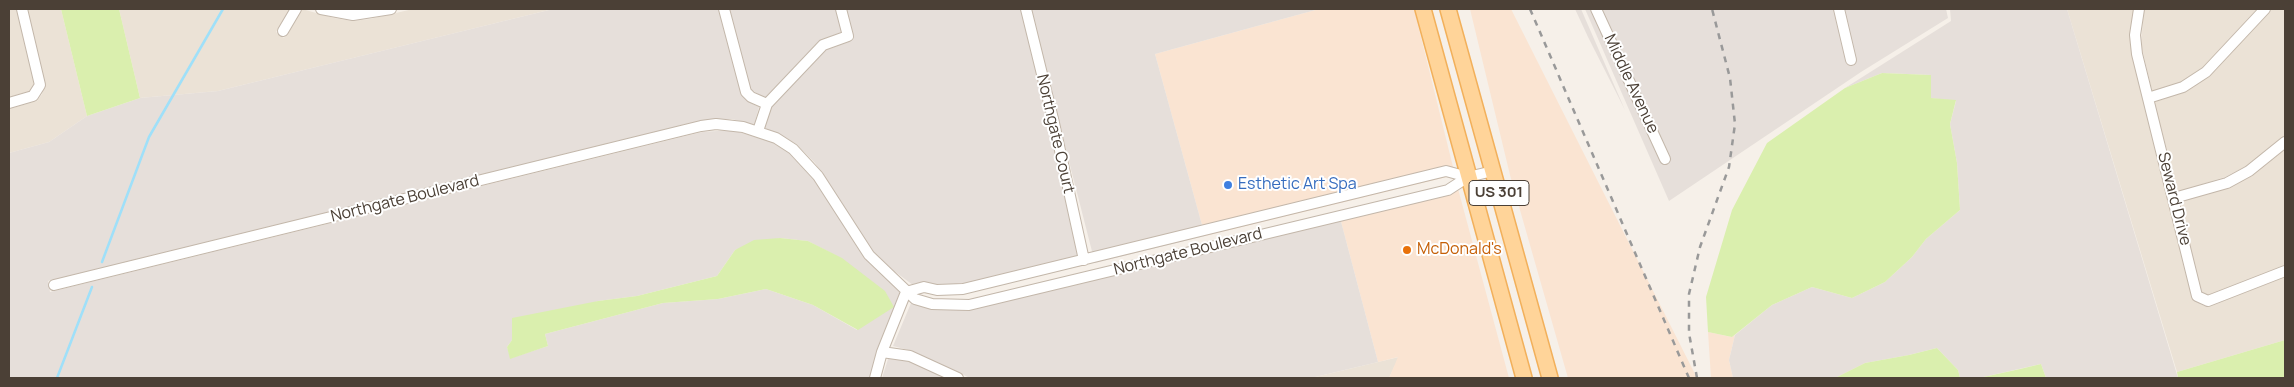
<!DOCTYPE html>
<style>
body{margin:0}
#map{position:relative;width:2294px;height:387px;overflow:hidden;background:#f6f0e9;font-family:Manrope,sans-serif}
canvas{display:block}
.frame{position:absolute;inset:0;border:10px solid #4b4036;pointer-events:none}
</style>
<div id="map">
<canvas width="2294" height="387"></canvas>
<div class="frame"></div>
</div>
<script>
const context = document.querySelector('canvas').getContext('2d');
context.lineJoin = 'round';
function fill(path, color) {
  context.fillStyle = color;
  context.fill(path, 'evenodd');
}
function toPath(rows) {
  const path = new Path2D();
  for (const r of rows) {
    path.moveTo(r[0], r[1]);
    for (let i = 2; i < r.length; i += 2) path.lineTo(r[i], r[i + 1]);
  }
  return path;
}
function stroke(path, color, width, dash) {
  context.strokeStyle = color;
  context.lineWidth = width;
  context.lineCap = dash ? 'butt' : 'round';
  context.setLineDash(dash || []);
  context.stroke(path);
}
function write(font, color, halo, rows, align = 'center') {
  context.font = font + ' Manrope,sans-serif';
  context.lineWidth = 4;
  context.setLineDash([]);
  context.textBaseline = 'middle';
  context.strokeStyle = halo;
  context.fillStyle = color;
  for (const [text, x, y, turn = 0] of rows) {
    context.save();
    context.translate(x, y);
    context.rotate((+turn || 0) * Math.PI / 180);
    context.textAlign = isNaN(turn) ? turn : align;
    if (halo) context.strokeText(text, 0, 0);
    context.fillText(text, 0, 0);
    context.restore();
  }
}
fill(toPath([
 [9,9,17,9,35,81,31,91,9,97],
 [27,9,61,9,87,116,49,142,9,153,9,109,37,101,42,94,44,86],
 [119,9,290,9,276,32,284,38,302,9,334,18,353,21,370,19,413,9,553,9,218,91,140,98],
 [2067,9,2134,9,2131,35,2194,300,2204,306,2209,306,2285,277,2285,340,2177,372],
 [2144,9,2258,9,2202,68,2181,82,2152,91,2141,44],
 [2272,9,2285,9,2285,135,2266,152,2247,166,2225,177,2178,192,2154,102,2185,92,2209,76],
 [2285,149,2285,266,2244,283,2207,296,2203,295,2201,292,2180,202,2229,187,2252,175],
 [1399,357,1389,378,1311,378,1378,362]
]), '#ebe2d6');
fill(toPath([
 [1319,9,1414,9,1455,175,1205,236,1155,54],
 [1470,9,1511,9,1697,378,1568,378,1510,175],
 [1457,185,1509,378,1389,378,1398,357,1378,362,1339,214],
 [1708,332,1732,337,1735,335,1729,360,1733,378,1711,378]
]), '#fae4d2');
fill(toPath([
 [553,9,720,9,742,94,749,102,759,107,754,125,732,119,699,121,48,281,50,292,702,132,732,130,775,143,790,153,815,179,866,259,888,280,905,291,872,378,9,378,9,153,49,142,87,116,140,98,218,91],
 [780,238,808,241,842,259,857,330,813,305,766,289,718,299,663,303,545,334,548,346,511,358,507,347,512,340,598,301,637,296,717,276,735,250],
 [729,9,836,9,842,32,819,41,765,98,750,89],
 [846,9,1021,9,1085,265,965,293,931,291,913,285,894,271,873,252,815,163,796,144,778,133,764,128,770,108,826,50,850,41,853,35],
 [1030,9,1319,9,1155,54,1205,236,1095,263],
 [1575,9,1581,9,1625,110,1588,37],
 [1585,9,1946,9,1948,18,1861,72,1669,201],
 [1950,9,2067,9,2178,378,2046,378,2041,364,1979,378,1960,378,1958,370,1937,348,1909,355,1865,363,1835,378,1733,378,1729,360,1735,335,1772,305,1812,287,1852,298,1885,282,1912,257,1926,239,1960,210,1957,163,1950,124,1956,101,1931,98,1931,75,1882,73,1845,88,1951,21],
 [1339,214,1378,362,1311,378,970,378,912,351,893,346,914,296,957,304],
 [889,356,909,361,946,378,882,378]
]), '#e6dfda');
fill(toPath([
 [61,9,119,9,140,98,87,116],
 [1882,73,1931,75,1931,98,1956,100,1950,124,1957,163,1960,210,1926,239,1912,257,1885,282,1852,298,1812,287,1772,305,1732,337,1708,332,1706,297,1732,210,1767,143,1845,88],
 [780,238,808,241,842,258,885,291,894,307,858,330,813,305,766,289,718,299,663,303,545,334,548,346,510,359,507,347,512,340,512,318,598,301,637,296,717,276,735,250,754,240],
 [2285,340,2285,378,2178,378,2177,372],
 [1937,348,1958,370,1960,378,1835,378,1865,363,1909,355],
 [2041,364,2046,378,1979,378,2020,369]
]), '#daefae');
stroke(toPath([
 [102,262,149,137,223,9],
 [57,378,92,287]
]), '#9fe0f9', 2.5);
const minor = toPath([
 [321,9,353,15,391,9],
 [724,9,746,92,751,97,767,104,823,45,848,36,841,9],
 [1026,9,1054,123,1084,260],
 [1596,9,1665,159],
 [1839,9,1851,60],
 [2139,9,2135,35,2137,54,2197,296,2208,301,2285,271],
 [283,31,296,9],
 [2148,98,2183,87,2206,72,2265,9],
 [9,103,33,96,40,85,22,9],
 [758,131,767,104],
 [2174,198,2227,183,2249,171,2285,142],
 [54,285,701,126,716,124,743,127,776,138,793,149,818,176,869,255,915,299,932,304,969,305,994,299,1448,190,1468,177,1493,171],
 [906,292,924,287,937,290,963,289,1446,171,1468,177],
 [882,352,910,356,958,378],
 [875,378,882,352,906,292]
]);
const primary = toPath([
 [1423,9,1524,378],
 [1448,9,1550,378]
]);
stroke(minor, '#c3b7aa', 12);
stroke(primary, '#f2b05b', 18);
stroke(minor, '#fff', 10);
stroke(primary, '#ffd499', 15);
stroke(toPath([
 [1530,9,1689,378],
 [1697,378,1689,333,1689,294,1700,247,1729,167,1735,124,1730,78,1712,9]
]), '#999', 2.5, [6, 6]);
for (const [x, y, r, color] of [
 [1228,185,5,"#3f7fe0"],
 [1407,250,5,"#e8710a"]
]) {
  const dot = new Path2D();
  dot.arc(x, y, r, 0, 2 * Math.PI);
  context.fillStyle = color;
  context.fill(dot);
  stroke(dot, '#fff', 2);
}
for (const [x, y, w] of [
 [1499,193,60]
]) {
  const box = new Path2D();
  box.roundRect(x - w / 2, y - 12.5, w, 25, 4);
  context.fillStyle = '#fff';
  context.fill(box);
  stroke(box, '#4b4036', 1);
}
write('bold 15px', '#4b4036', null, [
 ["US 301",1499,193]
]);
write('16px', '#4b4036', '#fff', [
 ["Middle Avenue",1631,84,65],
 ["Northgate Court",1055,134,77],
 ["Northgate Boulevard",405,199,-14],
 ["Seward Drive",2174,199,76],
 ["Northgate Boulevard",1188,252,-14]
]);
write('16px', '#366cbe', '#fff', [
 ["Esthetic Art Spa",1238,185]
], 'left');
write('16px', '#c56008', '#fff', [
 ["McDonald's",1417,250]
], 'left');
</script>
